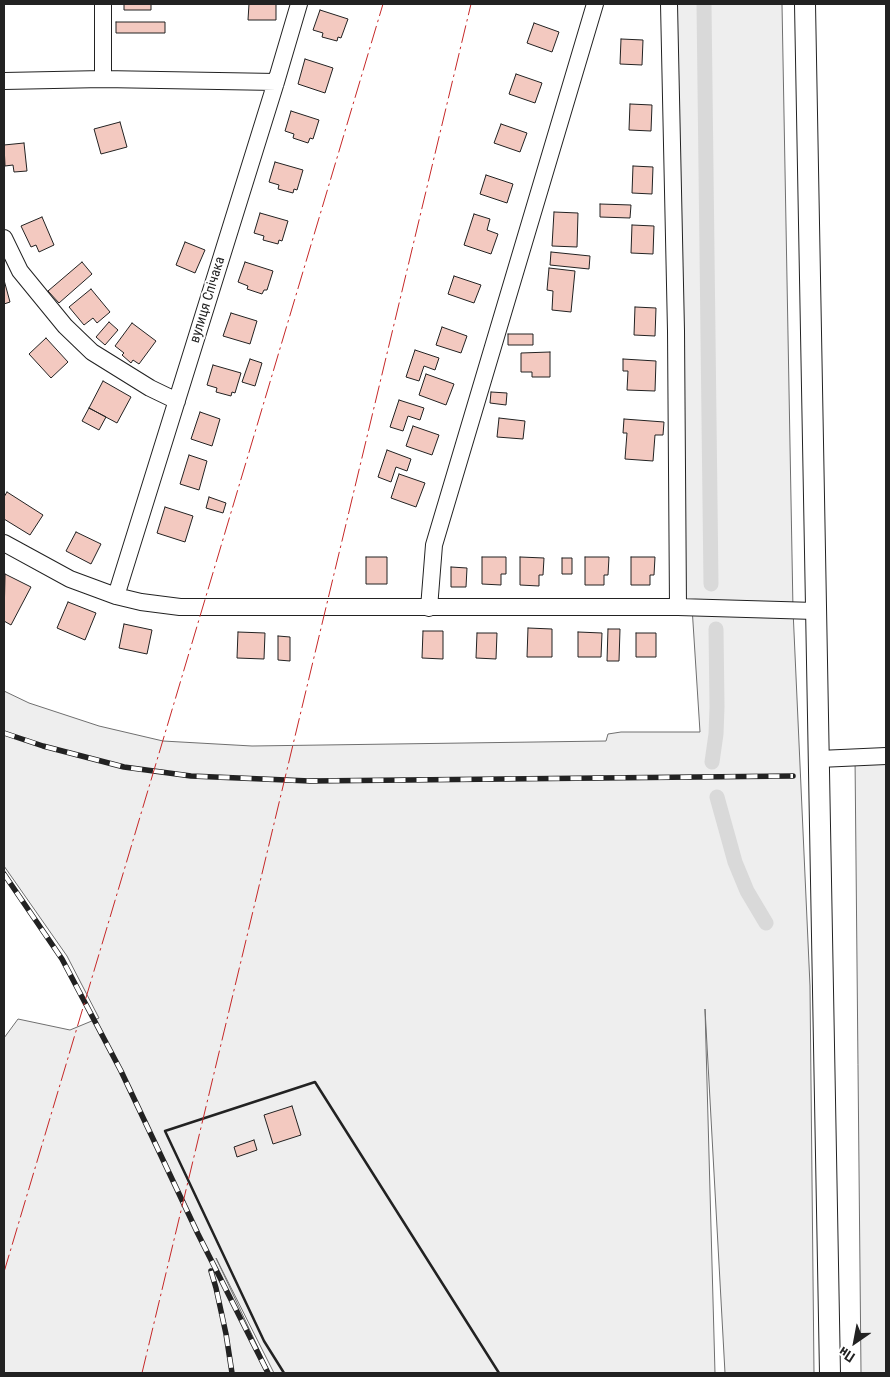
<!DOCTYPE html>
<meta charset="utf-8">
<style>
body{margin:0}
#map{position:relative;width:890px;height:1377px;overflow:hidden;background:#fff;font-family:"Roboto Condensed",sans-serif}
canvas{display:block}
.frame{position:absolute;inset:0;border:5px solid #222;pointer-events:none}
.north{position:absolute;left:830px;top:1317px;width:50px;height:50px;-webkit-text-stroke:4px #fff;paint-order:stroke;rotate:213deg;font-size:14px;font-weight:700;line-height:20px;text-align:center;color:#222}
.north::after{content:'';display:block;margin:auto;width:18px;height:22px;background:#222;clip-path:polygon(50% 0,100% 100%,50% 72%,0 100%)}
</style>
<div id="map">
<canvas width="890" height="1377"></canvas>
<div class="frame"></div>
<div class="north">Пн</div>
</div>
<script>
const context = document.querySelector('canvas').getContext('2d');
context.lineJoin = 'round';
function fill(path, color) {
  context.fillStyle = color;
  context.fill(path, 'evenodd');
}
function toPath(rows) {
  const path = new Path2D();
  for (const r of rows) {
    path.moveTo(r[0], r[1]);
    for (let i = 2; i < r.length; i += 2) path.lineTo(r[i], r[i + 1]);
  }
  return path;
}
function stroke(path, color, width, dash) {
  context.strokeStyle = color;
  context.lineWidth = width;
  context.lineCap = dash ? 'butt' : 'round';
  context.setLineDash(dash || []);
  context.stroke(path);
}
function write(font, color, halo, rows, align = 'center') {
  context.font = font + ' "Roboto Condensed",sans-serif';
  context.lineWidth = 4;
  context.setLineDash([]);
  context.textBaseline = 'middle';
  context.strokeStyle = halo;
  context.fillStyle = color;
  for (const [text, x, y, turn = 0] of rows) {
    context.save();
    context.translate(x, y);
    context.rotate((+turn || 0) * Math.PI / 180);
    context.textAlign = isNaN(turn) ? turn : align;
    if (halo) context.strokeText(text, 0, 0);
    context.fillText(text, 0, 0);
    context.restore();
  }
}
const green = toPath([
 [668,4,782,4,793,610,810,986,814,1373,725,1373,705,1009,715,1373,274,1373,216,1258,270,1373,4,1373,4,1038,18,1019,70,1030,99,1018,67,956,4,866,4,691,29,703,99,726,163,741,252,746,606,741,608,734,621,732,700,732,692,607,678,607,668,4],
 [855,756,886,756,886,1373,861,1373,855,756]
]);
fill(green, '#eee');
stroke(green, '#6f6f6f', 1);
stroke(toPath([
 [704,4,711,584],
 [712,762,716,734,717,707,716,629],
 [717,797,735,862,747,891,766,923]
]), '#d9d9d9', 15);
const building = toPath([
 [124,4,151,4,151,10,124,10,124,4],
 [249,4,276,4,276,20,248,20,249,4],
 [320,10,348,19,341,38,338,37,337,41,322,37,323,33,313,30,320,10],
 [116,22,165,22,165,33,116,33,116,22],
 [534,23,559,32,552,52,527,43,534,23],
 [621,39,643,40,642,65,620,64,621,39],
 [305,59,333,68,325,93,298,84,305,59],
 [516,74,542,83,535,103,509,94,516,74],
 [630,104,652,105,651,131,629,130,630,104],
 [291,111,319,120,313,139,310,138,308,143,293,138,294,134,285,131,291,111],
 [120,122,127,147,101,154,94,129,120,122],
 [501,124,527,133,520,152,494,143,501,124],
 [24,143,27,171,14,172,13,165,5,166,4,145,24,143],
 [275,162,303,170,297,190,294,189,293,193,278,189,279,185,269,182,275,162],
 [633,166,653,167,652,194,632,193,633,166],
 [486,175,513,184,507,203,480,194,486,175],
 [600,204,631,205,630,218,600,217,600,204],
 [554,212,578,213,577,247,552,246,554,212],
 [260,213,288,221,282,241,279,240,278,244,263,240,264,236,254,233,260,213],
 [474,214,490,219,487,230,498,234,491,254,464,245,474,214],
 [42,217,54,245,39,252,36,245,31,247,21,226,42,217],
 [632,225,654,226,653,254,631,253,632,225],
 [185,242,205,250,195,273,176,265,185,242],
 [551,252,590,256,589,269,550,265,551,252],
 [82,262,92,274,59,303,48,291,82,262],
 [245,262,273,271,267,290,264,290,262,294,247,289,248,286,238,282,245,262],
 [549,268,575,271,571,312,552,310,553,291,547,290,549,268],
 [454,276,481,285,474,303,448,294,454,276],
 [4,280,10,302,4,304,4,280],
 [91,289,110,312,97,323,93,318,84,325,69,307,91,289],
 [635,307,656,308,655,336,634,335,635,307],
 [231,313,257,321,250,344,223,336,231,313],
 [109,322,118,330,105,345,96,337,109,322],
 [132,323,156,341,139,364,133,360,131,363,122,355,124,353,115,346,132,323],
 [442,327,467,336,461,353,436,345,442,327],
 [508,334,533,334,533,345,508,345,508,334],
 [46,338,68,362,51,378,29,354,46,338],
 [415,350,439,358,435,370,424,366,419,381,406,377,415,350],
 [550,352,550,377,532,377,532,372,521,372,521,353,550,352],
 [250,359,262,363,255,386,242,382,250,359],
 [623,359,656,361,655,391,627,390,628,371,623,371,623,359],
 [213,365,241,373,235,393,232,392,231,396,216,392,217,388,207,385,213,365],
 [426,374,454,384,446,405,419,395,426,374],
 [103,381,131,397,117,423,89,408,103,381],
 [491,392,507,393,506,405,490,403,491,392],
 [399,400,424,408,420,420,408,416,403,431,390,427,399,400],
 [89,408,106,417,99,430,82,421,89,408],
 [200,412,220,419,212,446,191,439,200,412],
 [499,418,525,421,523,439,497,437,499,418],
 [624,419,664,422,663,435,655,435,653,461,625,459,627,433,623,433,624,419],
 [413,426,439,435,432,455,406,446,413,426],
 [387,450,411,459,407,471,396,467,391,482,378,477,387,450],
 [189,455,207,461,199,490,180,484,189,455],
 [399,474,425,483,416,507,391,498,399,474],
 [7,492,43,515,30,535,4,519,4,497,7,492],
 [209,497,226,503,223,513,206,508,209,497],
 [165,507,193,516,185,542,157,533,165,507],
 [76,532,101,544,91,564,66,551,76,532],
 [366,557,387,557,387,584,366,584,366,557],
 [482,557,506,557,506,574,501,574,501,585,482,584,482,557],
 [520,557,544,558,543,575,539,575,539,586,520,585,520,557],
 [585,557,609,557,608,575,604,575,604,585,585,585,585,557],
 [631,557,655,557,654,575,650,575,650,585,631,585,631,557],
 [562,558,572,558,572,574,562,574,562,558],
 [451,567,467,568,466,587,451,587,451,567],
 [5,574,31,587,11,625,4,621,5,574],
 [68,602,96,613,85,640,57,628,68,602],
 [124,624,152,630,147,654,119,648,124,624],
 [528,628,552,629,552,657,527,657,528,628],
 [608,629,620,629,619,661,607,661,608,629],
 [423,631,443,631,443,659,422,658,423,631],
 [238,632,265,633,264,659,237,658,238,632],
 [578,632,602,633,601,657,578,657,578,632],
 [477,633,497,633,496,659,476,658,477,633],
 [636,633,656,633,656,657,636,657,636,633],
 [278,636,290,637,290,661,278,660,278,636],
 [292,1106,301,1135,273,1144,264,1115,292,1106],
 [254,1140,257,1150,237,1157,234,1147,254,1140]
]);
fill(building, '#f3c9c0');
stroke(building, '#222', 1);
const minor = toPath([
 [669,4,676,331,678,607],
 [103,79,103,4],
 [4,81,103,79,276,82],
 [4,238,20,271,65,326,92,352,150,388,177,401],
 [4,543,70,579,116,596,141,602,180,607,678,607,815,611],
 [116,596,276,82,299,4],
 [429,608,434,545,595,4],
 [819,759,886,756]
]);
const major = toPath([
 [805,4,830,1373]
]);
stroke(minor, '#222', 18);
stroke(major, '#222', 22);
stroke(minor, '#fff', 16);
stroke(major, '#fff', 20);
const rail = toPath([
 [4,733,43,746,124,767,191,776,310,781,793,776],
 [4,874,62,959,121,1071,198,1234,268,1373],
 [211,1271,216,1288,226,1334,232,1373]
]);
stroke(rail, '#222', 5.5);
stroke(rail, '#fff', 4, [11]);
stroke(toPath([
 [284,1373,264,1341,165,1131,315,1082,499,1373]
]), '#222', 2.5);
stroke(toPath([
 [4,1272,383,4],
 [142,1373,471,4]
]), '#c62828', 1, [18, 4, 2.5, 4]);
write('14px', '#222', '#fff', [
 ["вулиця Спічака",208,300,-73]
]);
</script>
